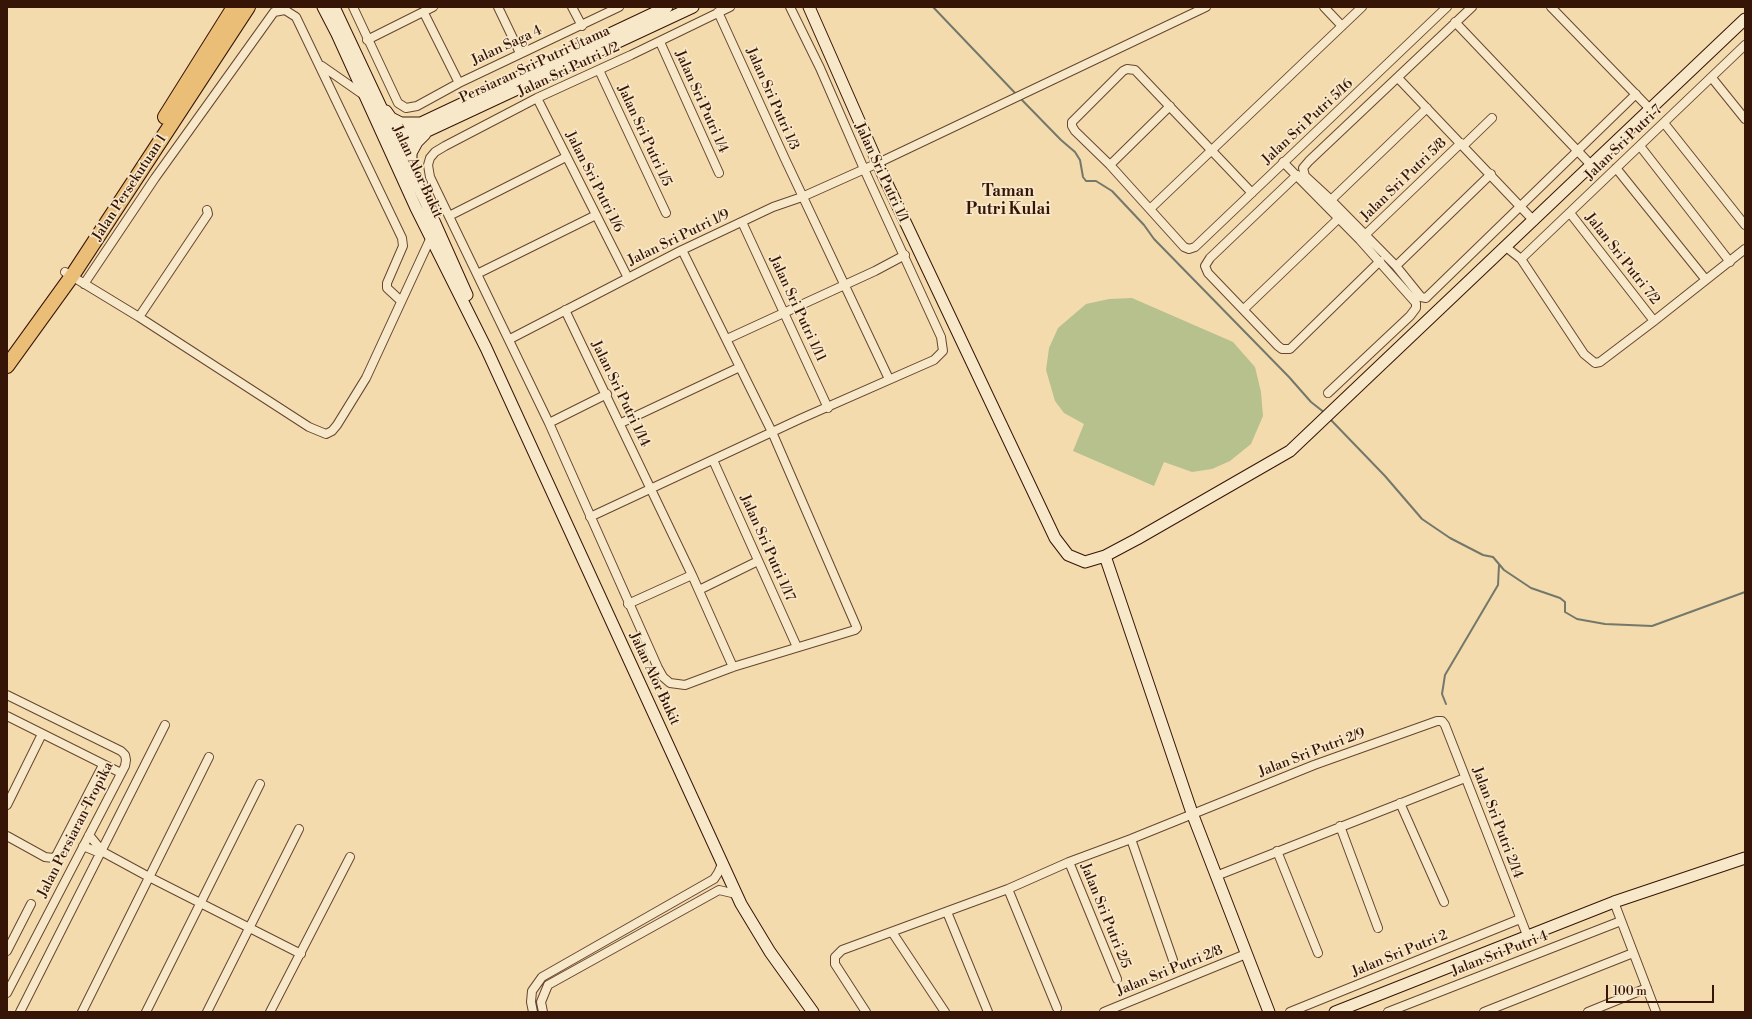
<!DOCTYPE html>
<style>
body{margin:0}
#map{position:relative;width:1752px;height:1019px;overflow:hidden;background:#f4dbad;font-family:"Libre Bodoni",serif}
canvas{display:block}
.frame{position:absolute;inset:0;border:8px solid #361406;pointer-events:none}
.scale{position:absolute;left:1606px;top:985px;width:108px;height:18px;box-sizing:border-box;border:2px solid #361406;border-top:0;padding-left:5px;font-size:12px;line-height:14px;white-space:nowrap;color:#361406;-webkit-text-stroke:3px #f8e8ca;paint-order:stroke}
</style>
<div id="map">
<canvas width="1752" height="1019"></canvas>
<div class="frame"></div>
<div class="scale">100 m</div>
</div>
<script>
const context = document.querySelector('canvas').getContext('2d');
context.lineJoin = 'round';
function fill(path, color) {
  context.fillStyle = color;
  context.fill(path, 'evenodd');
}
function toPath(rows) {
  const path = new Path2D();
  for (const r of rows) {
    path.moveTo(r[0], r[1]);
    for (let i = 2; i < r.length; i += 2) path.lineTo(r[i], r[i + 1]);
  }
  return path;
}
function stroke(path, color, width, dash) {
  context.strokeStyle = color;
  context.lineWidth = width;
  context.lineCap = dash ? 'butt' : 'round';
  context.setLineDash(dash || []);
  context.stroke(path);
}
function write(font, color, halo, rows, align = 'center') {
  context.font = font + ' "Libre Bodoni",serif';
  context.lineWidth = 3.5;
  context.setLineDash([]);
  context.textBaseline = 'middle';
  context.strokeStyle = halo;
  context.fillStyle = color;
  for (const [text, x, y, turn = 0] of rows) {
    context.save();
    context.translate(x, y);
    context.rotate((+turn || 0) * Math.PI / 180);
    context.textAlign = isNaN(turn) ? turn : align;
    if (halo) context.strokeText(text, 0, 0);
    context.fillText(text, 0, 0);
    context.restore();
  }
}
fill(toPath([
 [1132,298,1233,342,1255,367,1261,392,1263,416,1251,444,1230,461,1212,469,1192,472,1164,462,1154,486,1073,451,1084,424,1064,413,1055,401,1046,370,1049,348,1058,328,1086,304,1109,299]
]), '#b6c18e');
stroke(toPath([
 [933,7,1017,95],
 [1020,98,1061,140,1075,152,1080,160,1083,177,1086,181,1096,181,1112,191,1144,225,1154,239,1289,377,1311,402,1325,413],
 [1330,419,1385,476,1422,519,1450,538,1483,555,1493,557,1504,570,1531,588,1560,598,1565,602,1565,612,1577,619,1605,624,1652,626,1745,592],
 [1446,704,1442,694,1445,675,1498,585,1499,565]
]), '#73786b', 2);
const street = toPath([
 [353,7,398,103,406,108,417,106,459,83,619,7],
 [498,7,520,53],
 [572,7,582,26],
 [1324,7,1342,26],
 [1472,7,1309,161,1303,168,1305,176,1331,200,1396,266,1421,297,1426,298,1429,295,1636,94],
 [1551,7,1649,108],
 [718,12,785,159,889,379],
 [424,13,459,83],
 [1455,22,1591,165],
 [367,40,433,7],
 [660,42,719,173],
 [322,66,365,96],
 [599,70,666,213],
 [1398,78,1534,221],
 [1712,78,1745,119],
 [537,98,628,278],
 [1664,123,1745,225],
 [1463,146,1492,118],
 [1640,146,1730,262],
 [1283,162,1360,240,1416,303,1416,308,1410,316,1328,393],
 [1110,165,1170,106],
 [1616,168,1706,280],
 [1297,175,1210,258,1205,266,1208,273,1278,346,1282,349,1290,349,1380,261],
 [1252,193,1135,70,1127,69,1123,71,1072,122,1072,126,1075,131,1110,165,1184,247,1189,249,1195,247,1447,7],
 [1331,200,1427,108],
 [1151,208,1362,7],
 [1570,213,1654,321],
 [449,216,566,157],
 [742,222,828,408],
 [1365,235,1461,143],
 [1506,247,1521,259,1584,354,1595,363,1600,362,1654,321,1745,249],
 [682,250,772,432,857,628,855,630,733,667,685,685,670,683,663,677,658,668,549,423,430,177,428,165,430,158,435,152,445,146,537,98,631,55,730,7],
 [1521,259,1745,45],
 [1396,266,1491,174],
 [65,272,139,317,309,427,326,434,332,431,337,425,366,378,432,235],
 [477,274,596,215],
 [84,284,155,178,274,12,285,10,296,17,402,238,403,246,387,283,387,288,401,301],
 [1244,309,1339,218],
 [565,310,692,575,733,667],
 [139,317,208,214,207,210],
 [510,339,682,250,773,207,802,197,878,163,1206,7],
 [727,339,875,271,905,255],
 [549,423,607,394],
 [621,423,740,367],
 [713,460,797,647],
 [590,517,800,419,934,360,943,351,941,337,864,169,820,68,790,7],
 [699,590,758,561],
 [628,604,692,575],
 [7,695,121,751,125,755,126,760,125,766,7,993],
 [7,716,121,773],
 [1400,803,1444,902],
 [7,805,42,734],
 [1340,826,1378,928],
 [89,835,103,852],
 [7,836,45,857,53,858,56,856,103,765],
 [1131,839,1173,960],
 [83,846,95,851,103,852,149,877,301,954],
 [1277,851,1318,953],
 [1069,862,1117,979],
 [1216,876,1465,778],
 [1008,889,1057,1008],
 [1614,902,1656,1012],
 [947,912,988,1012],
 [892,932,945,1012],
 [7,951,31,904],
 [20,1012,165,725],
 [82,1012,209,757],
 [146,1012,260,784],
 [207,1012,299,829],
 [270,1012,350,857],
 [533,1012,531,1002,532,991,542,977,714,879,718,873,722,864],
 [543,1012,541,1002,548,985,719,890,736,894],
 [866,1012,835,964,835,957,842,950,1008,889,1069,862,1131,839,1314,765,1437,721,1442,721,1445,725,1527,935],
 [1104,1012,1246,954],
 [1290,1012,1520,919],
 [1388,1012,1621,921],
 [1484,1012,1633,953],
 [1588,1012,1647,988]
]);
const secondary = toPath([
 [323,7,337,34,416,208,486,348,741,904,770,952,813,1012],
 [334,7,426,203,467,295],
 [809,7,883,175,1055,538,1068,555,1085,562,1105,556,1137,539,1290,451,1745,19],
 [386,111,391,118,401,123,420,123],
 [389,138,412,129,421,123,667,7],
 [393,147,693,7],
 [411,166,411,153,417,142,425,134],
 [1105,556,1192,813,1269,1012],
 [1335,1012,1614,902,1745,858]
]);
const highway = toPath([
 [165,117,234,7],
 [7,366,72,276,248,7]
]);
stroke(street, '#664630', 10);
stroke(secondary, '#361406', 13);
stroke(highway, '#361406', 16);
stroke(street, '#f8e8ca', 8);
stroke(secondary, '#f8e8ca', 11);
stroke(highway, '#eabe76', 14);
write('14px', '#361406', '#f8e8ca', [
 ["Jalan Saga 4",507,46,-25],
 ["Persiaran Sri Putri Utama",535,65,-25],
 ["Jalan Sri Putri 1/2",569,70,-25],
 ["Jalan Sri Putri 1/3",772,99,66],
 ["Jalan Sri Putri 1/4",701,102,66],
 ["Jalan Sri Putri 5/16",1308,122,-43],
 ["Jalan Sri Putri 1/5",644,136,65],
 ["Jalan Sri Putri 7",1624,143,-44],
 ["Jalan Alor Bukit",417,172,65],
 ["Jalan Sri Putri 1/1",881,173,65],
 ["Jalan Sri Putri 5/8",1404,180,-44],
 ["Jalan Sri Putri 1/6",594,182,63],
 ["Jalan Persekutuan 1",130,188,-57],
 ["Jalan Sri Putri 1/9",679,238,-26],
 ["Jalan Sri Putri 7/2",1622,259,52],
 ["Jalan Sri Putri 1/11",797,309,65],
 ["Jalan Sri Putri 1/14",620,394,64],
 ["Jalan Sri Putri 1/17",767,548,66],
 ["Jalan Alor Bukit",654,679,65],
 ["Jalan Sri Putri 2/9",1312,753,-21],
 ["Jalan Sri Putri 2/14",1497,823,69],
 ["Jalan Persiaran Tropika",76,830,-63],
 ["Jalan Sri Putri 2/5",1105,916,68],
 ["Jalan Sri Putri 2",1400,954,-22],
 ["Jalan Sri Putri 4",1500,954,-21],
 ["Jalan Sri Putri 2/8",1170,971,-22]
]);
write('bold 16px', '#361406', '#f8e8ca', [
 ["Taman",1008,192],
 ["Putri Kulai",1008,210]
]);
</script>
